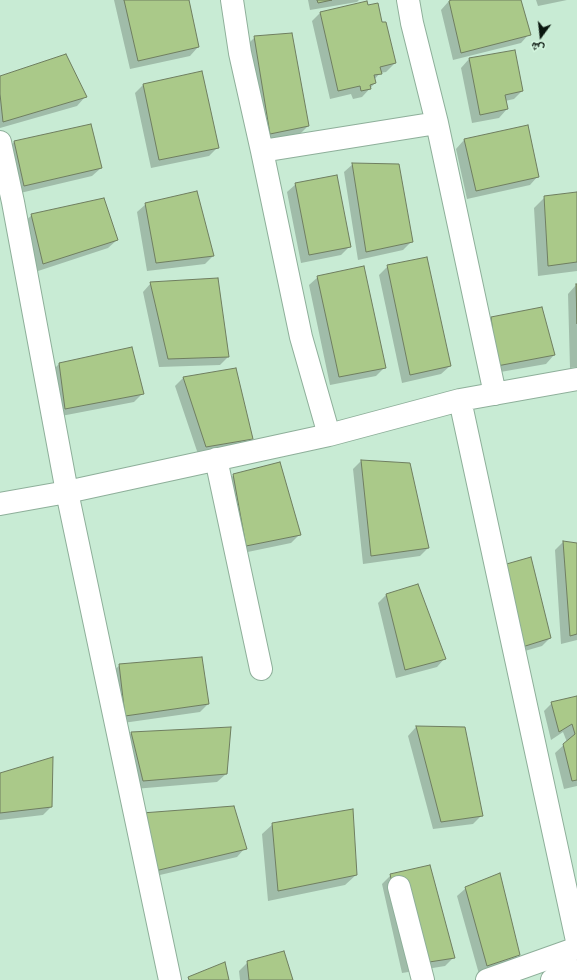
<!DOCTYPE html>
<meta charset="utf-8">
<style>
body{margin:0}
#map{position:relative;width:577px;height:980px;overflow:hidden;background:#c8ebd4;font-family:Lato,Vazirmatn,sans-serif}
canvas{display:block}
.north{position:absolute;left:521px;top:16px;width:40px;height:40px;-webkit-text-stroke:3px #d5f8e1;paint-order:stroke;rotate:195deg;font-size:11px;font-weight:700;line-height:16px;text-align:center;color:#09160e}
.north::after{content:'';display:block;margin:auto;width:14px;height:18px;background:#09160e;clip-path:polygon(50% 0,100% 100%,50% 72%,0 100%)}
</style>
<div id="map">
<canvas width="577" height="980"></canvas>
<div class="north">ش</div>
</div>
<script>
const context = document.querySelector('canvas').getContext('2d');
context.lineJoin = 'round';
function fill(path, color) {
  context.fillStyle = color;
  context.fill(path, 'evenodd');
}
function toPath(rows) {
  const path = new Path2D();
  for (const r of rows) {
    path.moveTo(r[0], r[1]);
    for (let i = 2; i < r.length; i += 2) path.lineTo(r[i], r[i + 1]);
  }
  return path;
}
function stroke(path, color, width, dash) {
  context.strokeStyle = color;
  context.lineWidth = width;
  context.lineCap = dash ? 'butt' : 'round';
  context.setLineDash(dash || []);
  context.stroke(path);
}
fill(toPath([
 [114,0,188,0,198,47,190,56,130,69],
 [308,0,359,0,357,2,310,10],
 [456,0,520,0,529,34,521,43,453,60,441,10,449,1],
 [536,0,567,0,538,6],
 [367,7,382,23,395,63,386,72,380,73,374,80,375,83,362,97,353,99,351,94,330,99,312,21,320,13],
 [255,37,308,126,300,134,262,142,246,46],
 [469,59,522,91,514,99,505,101,507,109,499,118,472,123,461,68],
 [202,73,218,147,209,156,151,168,135,93,143,85],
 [0,77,85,97,77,106,0,128],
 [91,125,101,168,92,176,16,194,6,150,14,142],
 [464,140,538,176,530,185,467,199,456,149],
 [353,164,412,241,403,250,358,260,344,172],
 [296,184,350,246,341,255,301,263,287,192],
 [577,193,577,271,538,276,534,208,545,197],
 [146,204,213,256,205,264,147,271,137,212],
 [32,215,117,240,108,248,35,272,23,223],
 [388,266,450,366,441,374,402,383,379,275],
 [318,277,384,368,376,376,330,385,309,285],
 [151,283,228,357,220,365,159,367,143,292],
 [576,285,577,285,577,367,570,368,568,294],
 [541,308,554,355,546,364,489,374,483,327,491,318],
 [59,364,142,394,134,402,56,417,51,372],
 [235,369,252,438,243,447,198,454,175,386,183,378],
 [361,461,428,548,420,556,363,564,353,469],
 [234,475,300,534,291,543,238,554,225,483],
 [563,542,577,544,577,640,561,644,555,550],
 [504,565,550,638,542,646,511,655],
 [417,585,445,658,437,667,396,678,378,603,386,595],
 [120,665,208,704,200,712,116,724,111,673],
 [577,697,577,786,564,789,555,753,567,742,563,732,551,740,544,711,552,703],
 [416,727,464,728,481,816,473,824,433,829,408,736],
 [131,733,226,774,217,782,134,789,123,742],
 [0,774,51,807,43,815,0,820],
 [142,814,245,848,237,857,147,878],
 [273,824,356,875,345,885,268,901,262,834],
 [391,875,454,957,445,966,402,973,382,884],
 [466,888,519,955,510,963,479,974,457,896],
 [248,962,292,980,240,980,239,971]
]), '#0003');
const building = toPath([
 [124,0,189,0,199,47,138,61,124,0],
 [317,0,332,0,318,3,317,0],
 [451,0,521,0,531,35,461,53,449,1,451,0],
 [367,1,368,5,378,3,382,22,386,22,396,63,380,67,382,74,374,75,376,83,370,85,371,89,361,91,360,86,338,91,320,12,367,1],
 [292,33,309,126,270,134,254,36,292,33],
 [515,50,523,91,505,95,508,109,480,115,469,58,515,50],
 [66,54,87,97,3,122,0,94,0,76,66,54],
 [202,71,219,148,159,160,143,84,202,71],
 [91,124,102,168,24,186,14,141,91,124],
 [528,125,539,177,476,191,464,139,528,125],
 [352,163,399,164,413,242,366,252,352,163],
 [337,175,351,247,309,255,295,183,337,175],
 [197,191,214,256,156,263,145,203,197,191],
 [577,192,577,262,548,266,544,196,577,192],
 [104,198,118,240,43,264,31,214,104,198],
 [427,257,451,366,410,375,387,265,427,257],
 [364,266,386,368,339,377,317,276,364,266],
 [218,278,229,357,168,359,150,282,218,278],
 [576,284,577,284,577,324,576,284],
 [542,307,555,355,497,366,491,317,542,307],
 [132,347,144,394,65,409,59,363,132,347],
 [236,368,253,439,206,447,183,377,236,368],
 [361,460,410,463,429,548,371,556,361,460],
 [280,462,301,535,246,546,233,474,280,462],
 [563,541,577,543,577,634,570,636,563,541],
 [531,557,551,638,519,648,503,565,531,557],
 [418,584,446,659,405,670,386,594,418,584],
 [202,657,209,704,125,716,119,664,202,657],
 [577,696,577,780,572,781,563,744,575,734,572,724,559,732,551,702,577,696],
 [416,726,465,727,483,816,441,822,416,726],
 [231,727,227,774,143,781,131,732,231,727],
 [53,757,52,807,0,813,0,773,53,757],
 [234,806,247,849,155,871,142,813,234,806],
 [353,809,357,875,278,891,272,823,353,809],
 [430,865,455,958,410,965,390,874,430,865],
 [500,873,520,955,487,966,465,887,500,873],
 [284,951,293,980,249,980,247,961,284,951],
 [225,962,229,980,189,980,188,977,225,962]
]);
fill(building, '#aac989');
stroke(building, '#6f7e60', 1);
const minor = toPath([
 [232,0,240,53,262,151,301,337,329,435],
 [408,0,412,23,437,123,495,394],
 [0,142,13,202,67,492,170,980],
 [262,151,437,123],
 [460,400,577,941],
 [216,459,261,669],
 [0,504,67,492,329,435,460,400,577,379],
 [399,887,423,980],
 [487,980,577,948],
 [552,980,577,971]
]);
stroke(minor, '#8eaf9a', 24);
stroke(minor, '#fff', 22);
</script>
